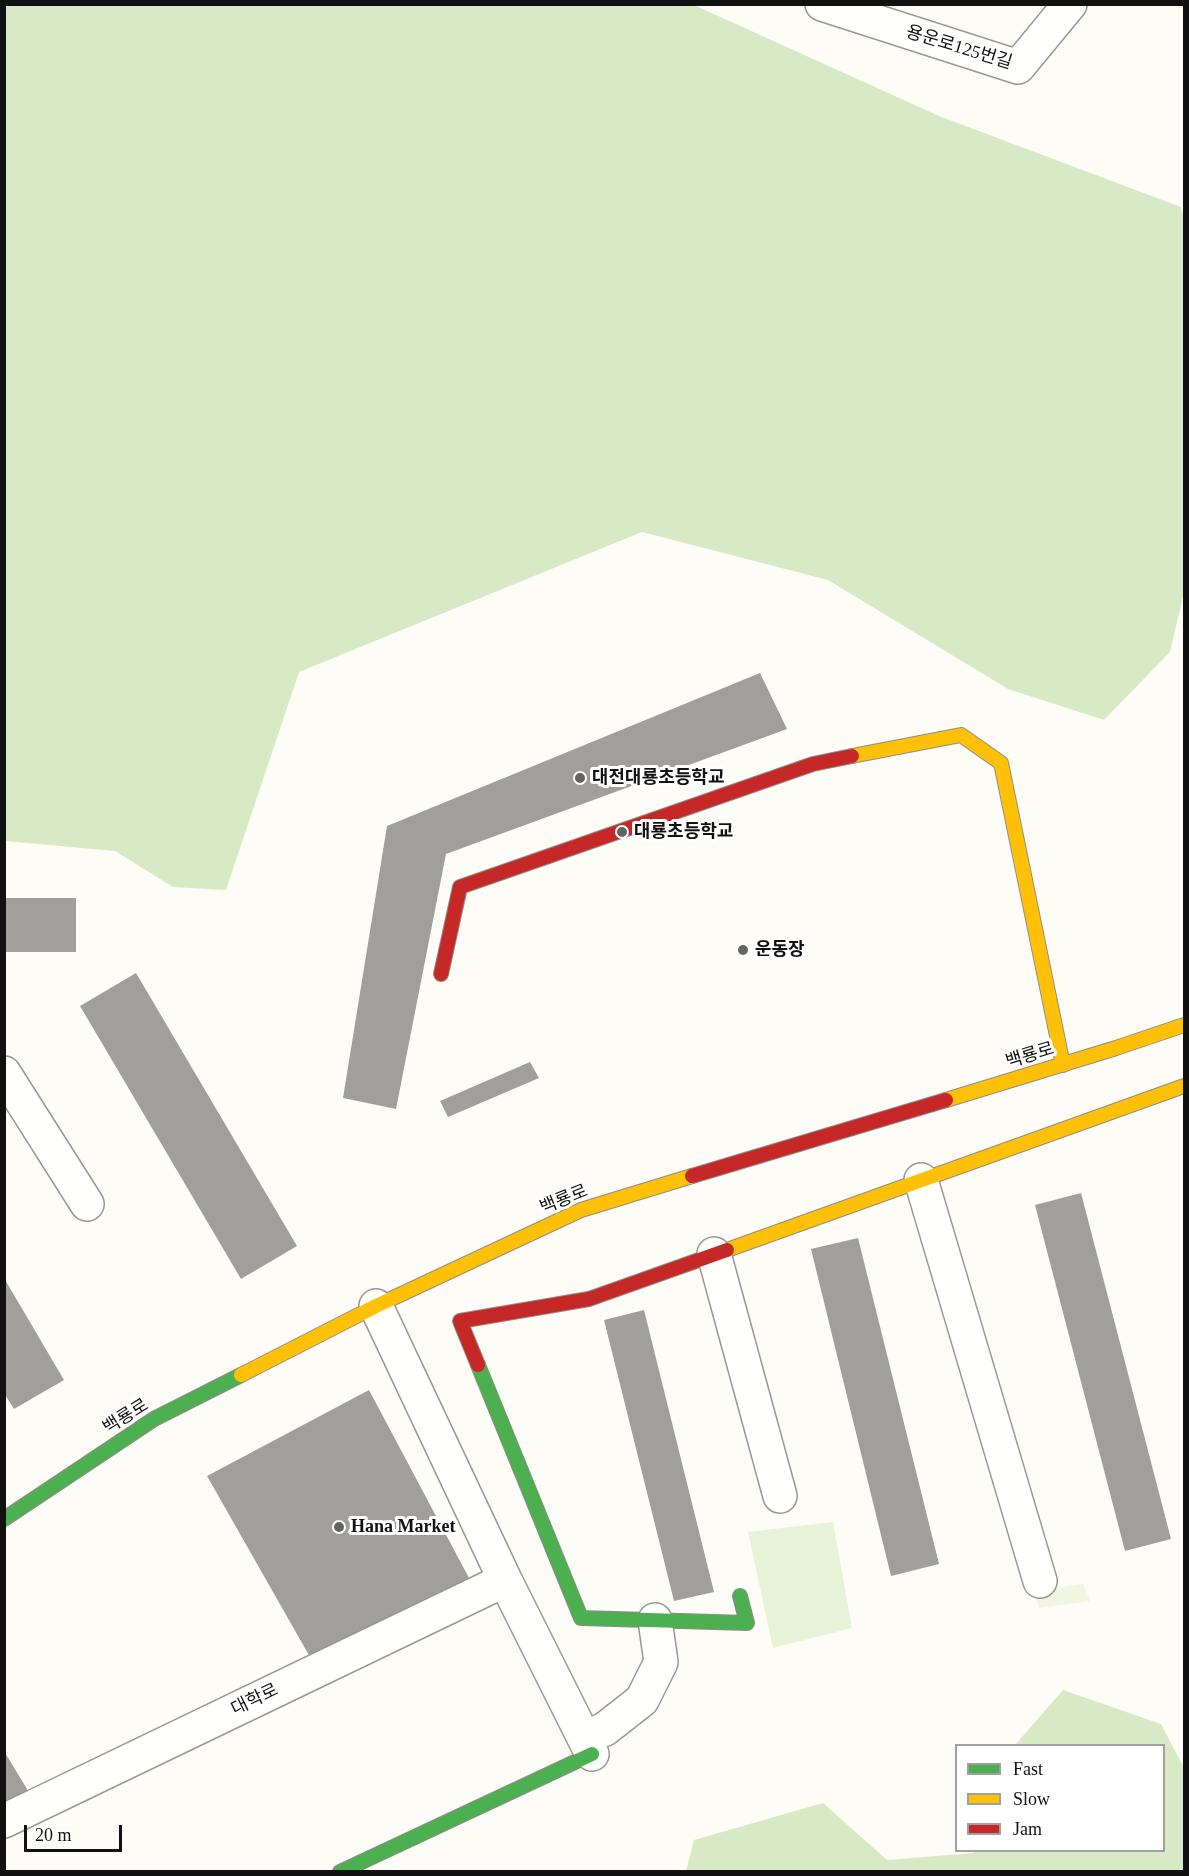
<!DOCTYPE html>
<meta charset="utf-8">
<style>
body{margin:0}
#map{position:relative;width:1189px;height:1876px;overflow:hidden;background:#fdfcf7;font-family:"Times New Roman",serif}
canvas{display:block}
.frame{position:absolute;inset:0;border:6px solid #111;pointer-events:none}
.legend{position:absolute;left:955px;top:1744px;width:210px;height:108px;box-sizing:border-box;background:#fff;border:2px solid #a0a0a0;margin:0;padding:8px 10px;list-style:none;font-size:18px;color:#111}
.legend li{display:flex;align-items:center;gap:12px;height:30px}
.legend b{width:30px;border:2px solid #a0a0a0}
.scale{position:absolute;left:24px;top:1825px;width:98px;height:27px;box-sizing:border-box;border:3px solid #111;border-top:0;padding-left:8px;font-size:18px;line-height:21px;white-space:nowrap;color:#111;-webkit-text-stroke:4px #fff;paint-order:stroke}
</style>
<div id="map">
<canvas width="1189" height="1876"></canvas>
<div class="frame"></div>
<ul class="legend">
<li><b style="height:8px;background:#4caf50"></b>Fast</li>
<li><b style="height:8px;background:#ffc107"></b>Slow</li>
<li><b style="height:8px;background:#c62828"></b>Jam</li>
</ul>
<div class="scale">20 m</div>
</div>
<script>
const context = document.querySelector('canvas').getContext('2d');
context.lineJoin = 'round';
function fill(path, color) {
  context.fillStyle = color;
  context.fill(path, 'evenodd');
}
function toPath(rows) {
  const path = new Path2D();
  for (const r of rows) {
    path.moveTo(r[0], r[1]);
    for (let i = 2; i < r.length; i += 2) path.lineTo(r[i], r[i + 1]);
  }
  return path;
}
function stroke(path, color, width, dash) {
  context.strokeStyle = color;
  context.lineWidth = width;
  context.lineCap = dash ? 'butt' : 'round';
  context.setLineDash(dash || []);
  context.stroke(path);
}
function write(font, color, halo, rows, align = 'center') {
  context.font = font + ' "Times New Roman","Noto Sans KR",serif';
  context.lineWidth = 6;
  context.setLineDash([]);
  context.textBaseline = 'middle';
  context.strokeStyle = halo;
  context.fillStyle = color;
  for (const [text, x, y, turn = 0] of rows) {
    context.save();
    context.translate(x, y);
    context.rotate((+turn || 0) * Math.PI / 180);
    context.textAlign = isNaN(turn) ? turn : align;
    if (halo) context.strokeText(text, 0, 0);
    context.fillText(text, 0, 0);
    context.restore();
  }
}
fill(toPath([
 [833,1522,852,1628,773,1648,748,1532]
]), '#e7f3d7');
fill(toPath([
 [4,5,694,5,939,116,1181,207,1184,220,1184,592,1170,652,1104,720,1008,689,828,580,642,532,299,672,226,890,173,887,115,851,5,841],
 [1063,1690,1161,1724,1184,1768,1184,1871,686,1871,694,1840,823,1803,887,1860,973,1853,974,1850,1164,1850,1164,1746,1015,1745]
]), '#d8eac5');
fill(toPath([
 [1083,1584,1090,1601,1039,1608,1034,1591]
]), '#f0f6e1');
fill(toPath([
 [760,673,787,729,446,854,396,1109,343,1098,387,826],
 [4,898,76,898,76,952,4,952],
 [136,973,297,1246,241,1279,80,1006],
 [530,1062,539,1078,448,1117,440,1101],
 [1081,1193,1171,1539,1125,1551,1035,1205],
 [858,1238,939,1564,891,1576,811,1249],
 [4,1278,64,1380,14,1409,4,1393],
 [644,1310,714,1592,674,1601,604,1320],
 [369,1390,469,1578,310,1657,207,1476],
 [4,1751,33,1799,4,1812]
]), '#a19f9c');
const street = toPath([
 [822,4,1018,67,1070,4],
 [4,1073,87,1204],
 [921,1180,1040,1581],
 [714,1254,780,1496],
 [376,1306,505,1580,592,1754],
 [584,1738,605,1729,642,1700,661,1662,655,1620],
 [4,1821,505,1580]
]);
const fast = toPath([
 [478,1365,581,1618,747,1623,740,1596],
 [4,1519,154,1419,241,1375],
 [340,1872,592,1754]
]);
const slow = toPath([
 [852,756,961,735,1001,763,1063,1065],
 [946,1100,1116,1048,1184,1025],
 [727,1250,1184,1086],
 [241,1375,376,1306,581,1210,692,1176]
]);
const jam = toPath([
 [441,974,460,887,813,764,852,756],
 [692,1176,946,1100],
 [478,1365,460,1321,589,1299,727,1250]
]);
stroke(street, '#979795', 36);
stroke(fast, '#8e8d8b', 16);
stroke(slow, '#8e8d8b', 16);
stroke(jam, '#8e8d8b', 16);
stroke(street, '#fffffe', 33);
stroke(fast, '#4caf50', 14);
stroke(slow, '#ffc107', 14);
stroke(jam, '#c62828', 14);
for (const [x, y, r, color] of [
 [580,778,6,"#646362"],
 [622,832,6,"#646362"],
 [743,950,6,"#646362"],
 [339,1527,6,"#646362"]
]) {
  const dot = new Path2D();
  dot.arc(x, y, r, 0, 2 * Math.PI);
  context.fillStyle = color;
  context.fill(dot);
  stroke(dot, '#fff', 2);
}
write('18px', '#111', '#fff', [
 ["용운로125번길",959,48,17],
 ["백룡로",1030,1056,-17],
 ["백룡로",564,1200,-22],
 ["백룡로",126,1417,-32],
 ["대학로",255,1700,-26]
]);
write('bold 18px', '#111', '#fff', [
 ["대전대룡초등학교",592,778],
 ["대룡초등학교",634,832],
 ["운동장",755,950],
 ["Hana Market",351,1527]
], 'left');
</script>
